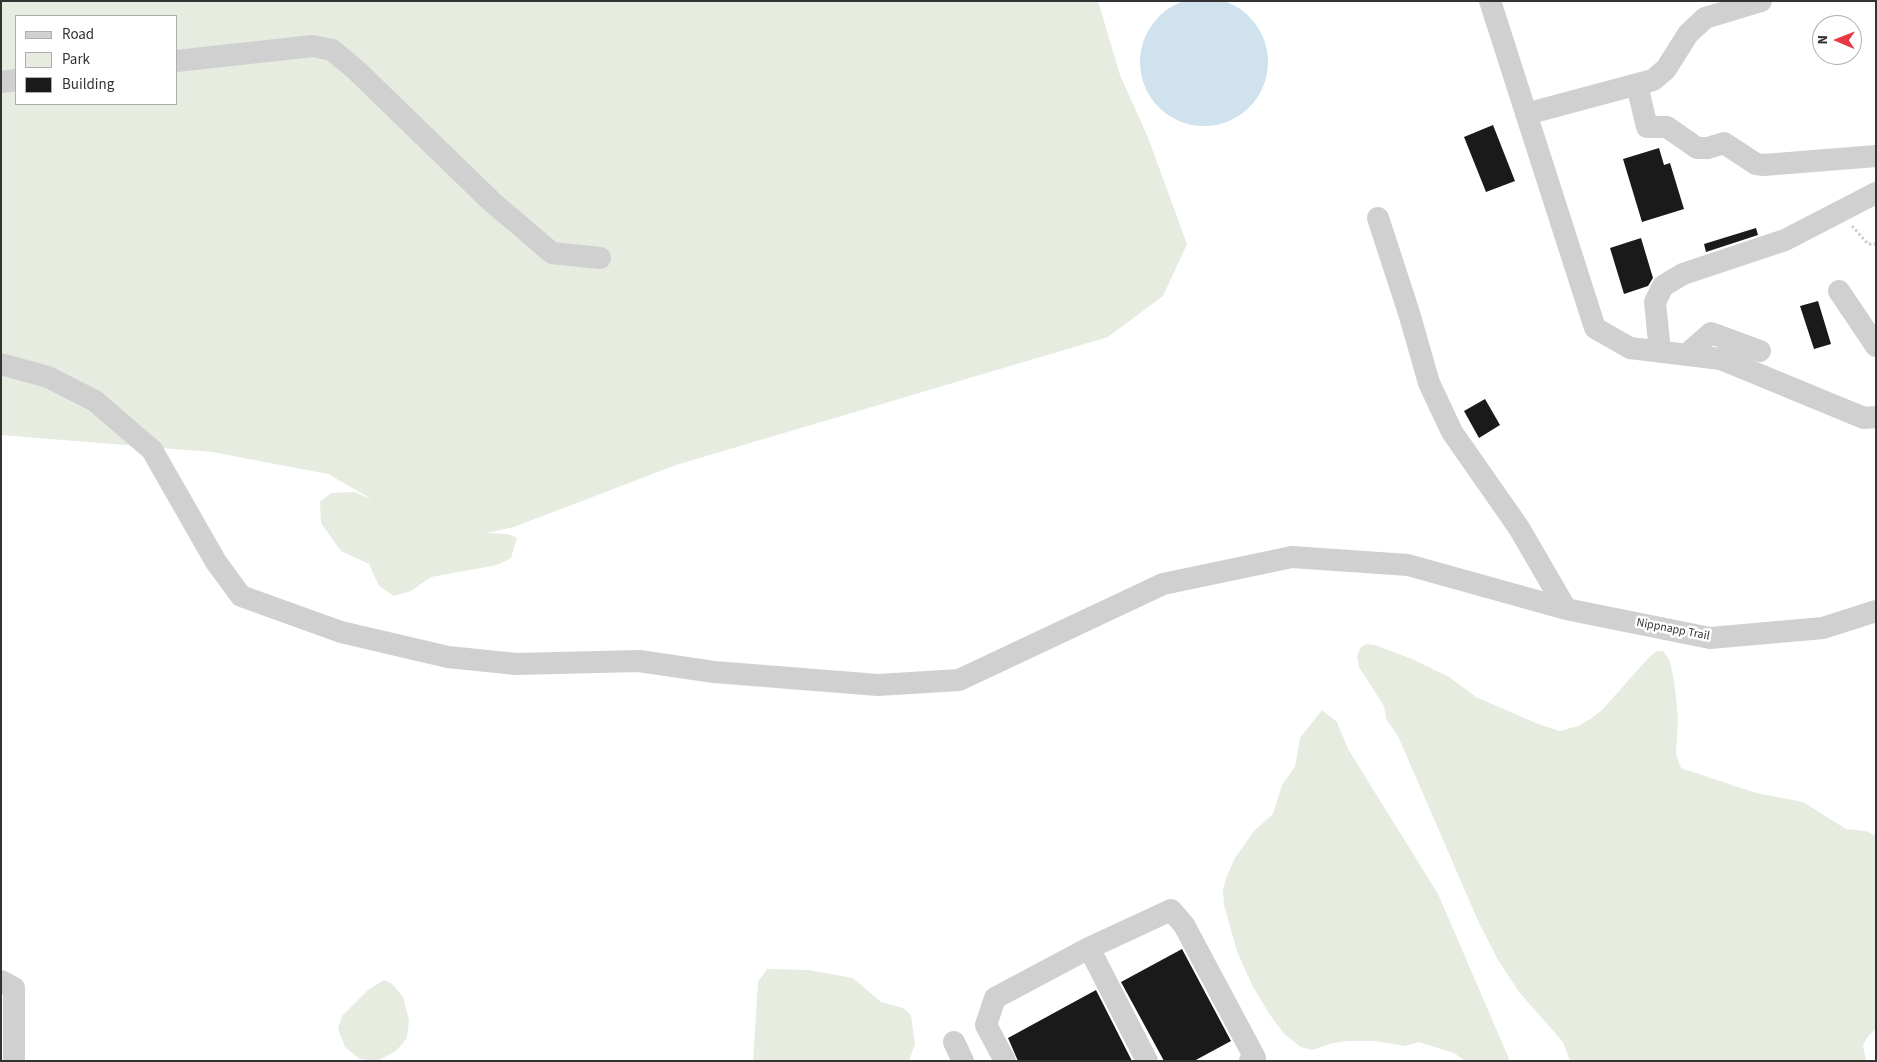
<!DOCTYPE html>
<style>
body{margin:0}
#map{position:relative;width:1877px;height:1062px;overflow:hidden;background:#fff;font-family:"Source Sans 3",sans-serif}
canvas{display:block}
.frame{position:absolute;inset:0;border:2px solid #333;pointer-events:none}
.legend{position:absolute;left:15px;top:15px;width:162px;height:90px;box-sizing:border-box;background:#fff;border:1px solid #adadad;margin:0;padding:6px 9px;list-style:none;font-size:15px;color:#333}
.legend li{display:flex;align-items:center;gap:10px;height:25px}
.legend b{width:25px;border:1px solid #adadad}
.north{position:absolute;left:1812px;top:15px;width:50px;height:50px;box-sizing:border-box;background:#fff;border:1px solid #adadad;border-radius:50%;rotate:271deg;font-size:14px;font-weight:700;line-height:20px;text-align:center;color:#333}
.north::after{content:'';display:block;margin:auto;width:18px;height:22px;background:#e63946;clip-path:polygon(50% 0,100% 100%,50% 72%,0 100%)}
</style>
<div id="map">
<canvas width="1877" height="1062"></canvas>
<div class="frame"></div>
<ul class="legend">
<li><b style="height:6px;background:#d0d0d0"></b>Road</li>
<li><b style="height:14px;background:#e6ecdf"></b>Park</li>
<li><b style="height:14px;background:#1a1a1a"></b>Building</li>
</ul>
<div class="north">N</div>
</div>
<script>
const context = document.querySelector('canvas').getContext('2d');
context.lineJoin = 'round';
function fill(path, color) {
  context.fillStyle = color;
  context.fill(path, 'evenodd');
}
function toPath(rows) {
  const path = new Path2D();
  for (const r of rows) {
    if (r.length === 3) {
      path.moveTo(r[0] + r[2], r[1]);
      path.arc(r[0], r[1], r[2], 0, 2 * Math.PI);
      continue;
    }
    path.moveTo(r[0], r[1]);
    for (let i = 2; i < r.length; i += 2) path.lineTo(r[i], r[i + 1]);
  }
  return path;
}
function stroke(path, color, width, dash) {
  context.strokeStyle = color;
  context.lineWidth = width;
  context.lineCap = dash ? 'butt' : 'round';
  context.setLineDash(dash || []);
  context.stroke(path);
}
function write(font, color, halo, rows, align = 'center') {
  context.font = font + ' "Source Sans 3",sans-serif';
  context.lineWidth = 5;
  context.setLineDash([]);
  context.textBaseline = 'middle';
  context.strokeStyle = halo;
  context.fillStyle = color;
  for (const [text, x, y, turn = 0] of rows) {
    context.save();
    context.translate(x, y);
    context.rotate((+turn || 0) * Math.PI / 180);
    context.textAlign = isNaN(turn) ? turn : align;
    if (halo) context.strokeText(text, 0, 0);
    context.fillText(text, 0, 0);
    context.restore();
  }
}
fill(toPath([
 [1,1,1098,1,1120,75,1147,135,1187,244,1163,296,1108,337,676,465,514,527,486,533,508,534,517,538,511,558,497,565,431,577,411,591,394,596,379,586,369,564,341,551,321,523,320,502,331,493,354,492,373,500,328,474,212,452,1,435],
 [16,16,176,16,176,104,16,104],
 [1366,644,1375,645,1412,659,1449,677,1476,697,1538,724,1560,731,1578,726,1592,718,1603,709,1649,657,1657,651,1663,651,1669,659,1674,680,1678,717,1676,755,1681,768,1756,793,1803,802,1846,829,1866,831,1876,836,1876,1029,1869,1035,1863,1045,1866,1061,1570,1061,1563,1042,1519,992,1498,960,1479,923,1398,736,1386,719,1384,706,1359,667,1357,656,1361,647],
 [1322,710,1337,722,1348,749,1438,894,1510,1061,1465,1061,1454,1053,1419,1042,1405,1046,1374,1041,1349,1041,1333,1043,1312,1050,1301,1047,1285,1035,1270,1015,1252,985,1237,951,1224,905,1223,890,1226,878,1235,858,1254,831,1273,814,1282,785,1295,767,1300,738],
 [767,969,808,970,853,978,881,1002,903,1008,911,1015,915,1044,909,1061,753,1061,758,982],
 [384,980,391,983,403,997,409,1020,407,1038,396,1051,377,1061,360,1059,345,1047,338,1029,342,1016,368,990]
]), '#e6ecdf');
fill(toPath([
 [1204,62,64]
]), '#cfe2ee');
fill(toPath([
 [1493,125,1515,181,1486,192,1464,137],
 [1659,148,1664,165,1670,163,1684,209,1642,222,1623,159],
 [1756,228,1758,235,1706,252,1704,244],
 [1641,238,1653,278,1648,286,1624,294,1610,248],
 [1818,301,1831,344,1814,349,1800,306],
 [1485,399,1500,425,1479,438,1464,411],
 [1182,949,1231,1041,1194,1061,1164,1061,1121,982],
 [1096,990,1132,1061,1018,1061,1008,1038]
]), '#1a1a1a');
stroke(toPath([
 [1852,226,1868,244,1876,244]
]), '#cdcdcd', 3, [2.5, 2.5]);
stroke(toPath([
 [1490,1,1595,328,1630,348,1721,359,1864,418,1876,417],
 [176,61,313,46,332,50,355,69,491,201,552,253,600,258],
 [1,82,16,80],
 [1637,85,1647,127,1667,127,1697,148,1708,148,1724,143,1756,164,1764,165,1876,156],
 [1526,114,1653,80,1666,69,1688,34,1705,18,1761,1],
 [1378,218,1409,313,1429,383,1452,432,1519,528,1566,609,1710,638,1823,628,1876,611],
 [1839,291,1876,346],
 [1660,352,1655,302,1663,286,1683,274,1785,240,1876,193],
 [1686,355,1711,333,1760,351],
 [1,364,48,377,95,401,152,450,216,562,241,596,341,632,448,657,516,664,639,661,714,672,878,685,959,680,1163,584,1292,557,1408,565,1566,609],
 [1089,948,1147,1061],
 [1,981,14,988,14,1061],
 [954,1042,963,1061],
 [1005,1061,986,1025,995,998,1089,948,1171,910,1184,925,1255,1058,1250,1061]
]), '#d0d0d0', 22);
write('12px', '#333', '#fff', [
 ["Nippnapp Trail",1673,630,11]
]);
</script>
